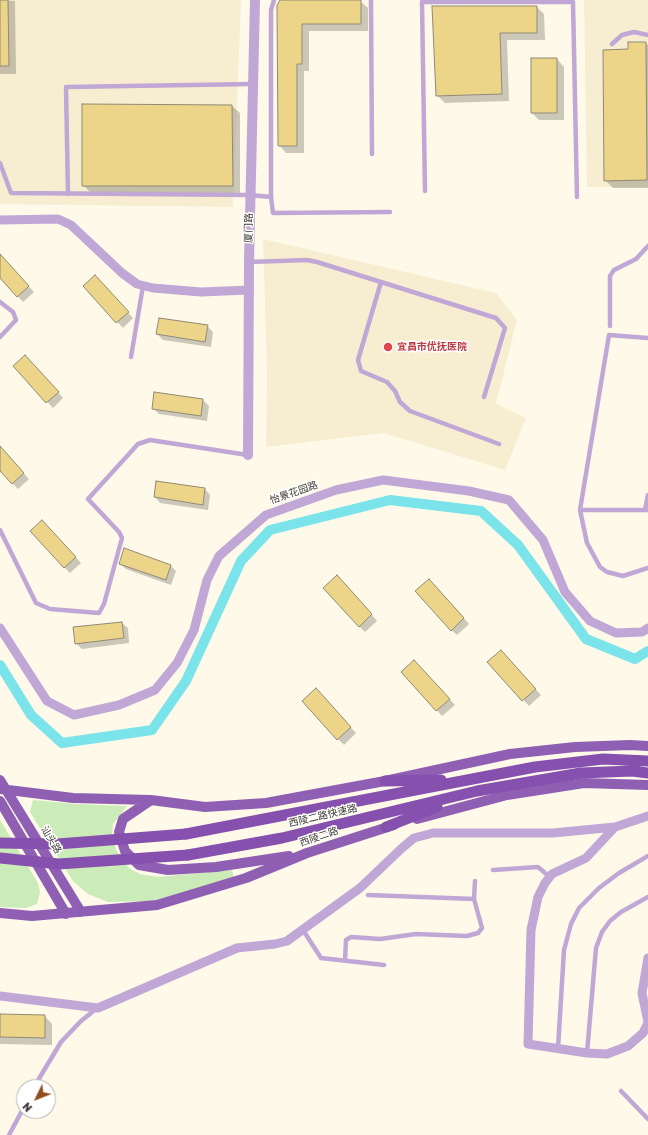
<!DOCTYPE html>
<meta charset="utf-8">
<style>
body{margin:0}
#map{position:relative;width:648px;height:1135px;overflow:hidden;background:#fef9e8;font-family:Rubik,sans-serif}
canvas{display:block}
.north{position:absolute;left:16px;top:1079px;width:40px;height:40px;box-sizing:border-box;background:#fff;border:1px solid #b1b1ad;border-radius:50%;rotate:227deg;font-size:11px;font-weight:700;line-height:16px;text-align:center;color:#3d3b33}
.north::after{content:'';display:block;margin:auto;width:14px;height:18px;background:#914e1f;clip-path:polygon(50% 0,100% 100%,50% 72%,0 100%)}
</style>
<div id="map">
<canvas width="648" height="1135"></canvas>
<div class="north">N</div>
</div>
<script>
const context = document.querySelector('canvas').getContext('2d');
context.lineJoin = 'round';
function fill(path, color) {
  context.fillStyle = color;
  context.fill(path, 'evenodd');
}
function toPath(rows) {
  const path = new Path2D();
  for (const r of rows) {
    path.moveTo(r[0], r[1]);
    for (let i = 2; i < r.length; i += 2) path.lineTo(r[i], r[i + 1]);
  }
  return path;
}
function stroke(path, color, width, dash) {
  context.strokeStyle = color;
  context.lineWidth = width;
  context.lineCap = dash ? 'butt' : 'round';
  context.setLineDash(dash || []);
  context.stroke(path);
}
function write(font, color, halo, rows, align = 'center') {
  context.font = font + ' Rubik,"Noto Sans SC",sans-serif';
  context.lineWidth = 3;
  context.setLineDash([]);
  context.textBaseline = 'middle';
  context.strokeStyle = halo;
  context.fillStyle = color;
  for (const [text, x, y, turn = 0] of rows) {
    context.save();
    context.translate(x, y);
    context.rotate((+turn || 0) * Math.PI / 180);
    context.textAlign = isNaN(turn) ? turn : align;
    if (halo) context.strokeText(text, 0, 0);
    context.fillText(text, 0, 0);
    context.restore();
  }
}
fill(toPath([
 [0,0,241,0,233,207,0,204],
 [584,0,648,0,648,187,587,187],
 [263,239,496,293,517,320,496,404,526,418,505,470,384,433,266,447,267,374]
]), '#f7eed2');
fill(toPath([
 [33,800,76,804,127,806,113,824,112,834,116,850,129,868,140,874,158,877,232,870,234,877,156,901,108,902,88,894,73,881,30,812],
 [0,820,38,883,40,893,37,904,26,908,0,907]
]), '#cbebb8');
fill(toPath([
 [0,0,15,1,16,74,0,74],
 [282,0,360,1,368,8,368,31,309,31,309,71,304,71,304,153,286,153,279,145],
 [433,7,537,7,544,14,545,40,507,40,509,101,445,103,437,95],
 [645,43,648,45,648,188,613,188,605,180,629,50],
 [557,59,564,67,564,120,539,120,532,113],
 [232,106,240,113,240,193,91,193,83,185],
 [0,255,34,292,23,302,0,277],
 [101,282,133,318,123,328,84,286],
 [207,326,213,332,211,347,163,340,157,334],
 [31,362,63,398,53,408,14,366],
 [155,393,203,400,209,406,207,421,159,414,153,408],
 [0,447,29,479,18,489,0,470],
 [205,489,210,495,208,510,160,503,155,497],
 [48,527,81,563,70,573,64,567],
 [120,564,171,566,176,571,171,585,126,569],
 [343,582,377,621,365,632,359,626],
 [435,586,469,624,457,635,451,630],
 [122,623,128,628,129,643,82,649,76,643],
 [506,657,541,695,529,706,488,662],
 [420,667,455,705,442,716,402,672],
 [321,695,356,733,344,745,338,739],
 [0,1015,45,1016,52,1024,52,1045,0,1044]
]), '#0003');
stroke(toPath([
 [0,665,31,715,62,743,152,730,186,681,241,561,270,530,390,500,481,511,518,545,586,639,635,659,648,651]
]), '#7ae4ea', 10);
const building = toPath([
 [0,0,8,0,9,66,0,66,0,0],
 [280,0,361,0,361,24,302,24,302,64,297,64,297,146,278,146,277,5,280,0],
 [432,6,537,6,537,33,500,33,502,94,436,96,432,6],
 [628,42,646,42,647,180,604,181,603,50,628,49,628,42],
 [531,58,557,58,557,113,531,113,531,58],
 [82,104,232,105,233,186,82,186,82,104],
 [0,254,29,286,17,297,0,278,0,254],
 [95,275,129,312,116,323,83,286,95,275],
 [159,318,208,325,205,342,156,334,159,318],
 [25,355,59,392,46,403,13,366,25,355],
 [154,392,203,399,201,416,152,409,154,392],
 [0,446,24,473,12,484,0,471,0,446],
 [156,481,205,488,203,505,154,497,156,481],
 [42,520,76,557,64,568,30,531,42,520],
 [124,548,171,565,166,580,119,564,124,548],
 [337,575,372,614,359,627,323,588,337,575],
 [429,579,464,618,451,631,415,591,429,579],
 [122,622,124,638,75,644,73,627,122,622],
 [501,650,536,689,522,701,487,662,501,650],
 [414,660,450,699,436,711,401,672,414,660],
 [316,688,351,727,337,740,302,701,316,688],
 [0,1014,45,1015,45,1038,0,1037,0,1014]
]);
fill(building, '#ecd589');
stroke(building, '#908a77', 1);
stroke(toPath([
 [371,0,372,154],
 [612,44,622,35,634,32,648,35],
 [0,163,11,193,250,195,271,197,271,10,274,0],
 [425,191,422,2,573,2,577,197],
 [68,194,66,87,253,84],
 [271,197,273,213,390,212],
 [249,262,307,260,317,262,496,318,505,328,484,397],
 [381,282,358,360,361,371,387,382,395,391,400,402,410,411,499,444],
 [0,302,13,312,16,320,0,337],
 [610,326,610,276,614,270,636,259,648,246],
 [648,338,609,335,580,510,587,543,600,567,607,572,623,576,648,568],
 [131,357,143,286],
 [580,510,648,510],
 [645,510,648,495],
 [0,530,36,603,50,609,99,613,104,604,122,538,119,532,88,499,138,444,150,440,248,455],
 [493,870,538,867,550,877],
 [368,895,474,899],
 [303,930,321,958,384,965],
 [345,960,346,940,351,937,380,939,416,934,467,936,478,933,482,928,474,899,475,881],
 [558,1048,564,950,571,924,579,908,599,888,619,873,648,856],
 [587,1053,596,948,602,932,610,921,621,912,648,897],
 [34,1087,61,1042,81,1021,96,1009],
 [621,1091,648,1119],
 [9,1135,24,1107]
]), '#c0a7d6', 4.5);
stroke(toPath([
 [0,220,58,219,71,225,122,273,137,284,153,288,201,292,249,290],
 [0,628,47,701,74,715,119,705,155,690,177,663,194,630,207,580,219,556,266,515,336,490,383,480,469,491,509,500,543,540,565,592,590,621,616,633,642,632,648,628],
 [615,827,586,858,552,874,545,883,538,897,531,930,528,1044,587,1053,607,1054,628,1046,643,1033,648,1023],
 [648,958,642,993,648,1022],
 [0,996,98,1008,237,948,275,944,287,941,360,888,402,848,414,838,433,833,553,833,615,827,648,816]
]), '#c0a7d6', 9);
stroke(toPath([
 [248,455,249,262,255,0]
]), '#c0a7d6', 10);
stroke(toPath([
 [0,780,81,912],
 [0,789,73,798,151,800,205,807,266,803,385,781,510,754,575,747,630,745,648,746],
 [151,800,123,819,119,832,125,851,139,865,168,870,216,867,289,856],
 [0,801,66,914],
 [417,819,507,795,584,783,648,785],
 [0,913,32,916,157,905,246,878,307,853,394,825]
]), '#8f5fb4', 10);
stroke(toPath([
 [385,781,441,780],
 [386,827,437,807],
 [186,834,535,767,603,759,648,761],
 [188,855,282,838,477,791,581,773,632,771,648,773]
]), '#8651ae', 11);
stroke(toPath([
 [0,843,58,844,186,834],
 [0,858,59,864,188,855]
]), '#8651ae', 11);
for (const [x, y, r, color] of [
 [388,347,5,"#e0444e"]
]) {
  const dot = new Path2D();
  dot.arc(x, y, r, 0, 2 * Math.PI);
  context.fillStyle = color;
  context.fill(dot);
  stroke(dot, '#fff', 1.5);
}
write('10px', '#3d3b33', '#fff', [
 ["厦门路",249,228,-89],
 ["怡景花园路",294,493,-19],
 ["西陵二路快速路",323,816,-13],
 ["西陵二路",319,837,-19],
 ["汕头路",51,840,59]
]);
write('bold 10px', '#be3a42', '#fff', [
 ["宜昌市优抚医院",397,347]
], 'left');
</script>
